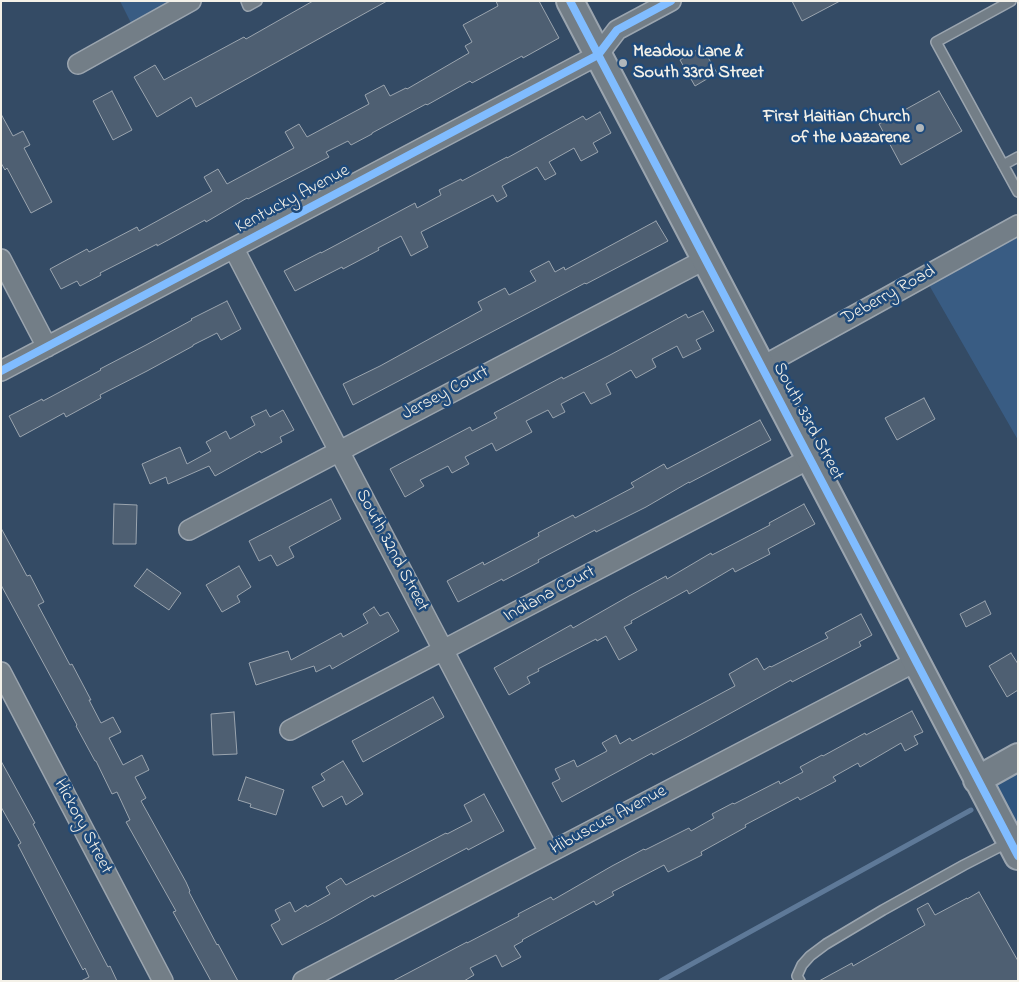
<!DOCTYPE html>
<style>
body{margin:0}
#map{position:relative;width:1019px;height:982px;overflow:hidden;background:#344b65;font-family:"Indie Flower",sans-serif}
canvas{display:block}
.frame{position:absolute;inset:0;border:2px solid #f4f1e8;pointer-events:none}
</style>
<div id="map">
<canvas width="1019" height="982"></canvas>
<div class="frame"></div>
</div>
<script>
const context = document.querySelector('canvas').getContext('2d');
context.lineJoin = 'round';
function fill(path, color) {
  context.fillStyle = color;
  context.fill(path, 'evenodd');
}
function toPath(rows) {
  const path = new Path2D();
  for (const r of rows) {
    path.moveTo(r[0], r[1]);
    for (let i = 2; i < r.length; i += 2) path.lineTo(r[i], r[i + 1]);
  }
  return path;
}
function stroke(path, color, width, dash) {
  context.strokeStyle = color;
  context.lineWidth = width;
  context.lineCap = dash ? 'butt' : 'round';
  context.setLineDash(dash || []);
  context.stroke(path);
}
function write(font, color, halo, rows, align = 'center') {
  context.font = font + ' "Indie Flower",sans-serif';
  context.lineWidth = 5;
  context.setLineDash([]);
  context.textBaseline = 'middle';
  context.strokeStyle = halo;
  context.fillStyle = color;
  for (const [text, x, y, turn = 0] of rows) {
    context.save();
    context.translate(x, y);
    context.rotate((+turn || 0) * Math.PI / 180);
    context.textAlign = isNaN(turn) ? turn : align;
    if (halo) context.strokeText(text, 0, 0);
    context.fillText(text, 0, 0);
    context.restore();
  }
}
fill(toPath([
 [1018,768,1018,839,989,784]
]), '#2e547d');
fill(toPath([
 [120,1,171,1,131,23],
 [1018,236,1018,440,929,285]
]), '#395c83');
stroke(toPath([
 [661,981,971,810]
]), '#5e7998', 5);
const building = toPath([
 [313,1,387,1,196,107,191,97,157,117,134,77,155,65,164,80,244,37,246,39,313,1],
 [496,1,539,1,559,38,523,58,522,56,472,83,470,81,427,105,426,104,372,133,372,134,351,145,348,141,326,152,329,157,248,199,247,198,206,222,205,220,157,246,157,244,100,273,101,275,80,286,77,281,61,289,50,269,87,249,89,252,137,227,139,231,212,191,204,177,218,169,227,184,294,148,285,132,299,124,307,137,369,104,365,95,384,85,390,96,406,88,407,89,469,53,465,46,472,42,463,25,498,6,496,1],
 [792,1,840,1,802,21,792,1],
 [702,47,717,73,695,86,680,60,702,47],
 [112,91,132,130,113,140,93,101,112,91],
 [939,91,962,131,901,165,879,124,939,91],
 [600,112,611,133,593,143,598,152,581,161,574,148,549,162,556,174,545,180,537,167,502,186,507,196,497,202,493,195,421,232,428,247,411,256,401,236,378,248,379,250,343,269,342,267,295,291,284,271,321,252,321,253,415,203,417,208,441,195,439,190,461,179,462,181,507,157,507,158,583,116,586,120,600,112],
 [1,114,13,136,23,131,30,145,24,148,52,202,31,213,7,168,5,170,1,163,1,114],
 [656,221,668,241,586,284,585,283,353,405,343,384,380,366,482,310,478,302,505,288,509,295,536,281,530,271,549,261,555,272,564,267,565,270,656,221],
 [227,301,241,329,221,340,217,333,193,345,193,346,147,371,100,395,101,398,66,417,64,413,20,437,9,416,42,399,43,401,101,370,100,369,146,345,192,320,191,319,227,301],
 [703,311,714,331,696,340,701,349,683,358,677,346,652,359,656,367,636,378,631,370,606,384,611,394,591,404,584,392,561,404,565,412,553,418,548,410,526,421,532,432,496,451,492,443,465,457,469,464,452,473,448,466,420,480,424,486,405,497,390,469,470,427,472,431,497,418,494,413,562,377,563,379,610,355,686,314,688,318,703,311],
 [924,398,935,419,897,440,885,418,924,398],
 [266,410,270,417,283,410,294,430,280,437,282,442,261,453,260,451,215,476,209,466,168,484,166,477,150,484,142,464,180,447,187,464,211,451,206,442,226,431,230,439,255,425,251,417,266,410],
 [760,420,771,440,689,483,689,482,646,507,596,532,595,530,538,560,539,562,503,581,502,579,458,602,447,581,483,562,484,565,539,536,538,533,573,515,575,518,634,487,631,483,664,464,667,469,760,420],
 [331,499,341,519,289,547,294,557,277,566,271,555,259,561,249,541,331,499],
 [114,504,137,505,136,544,113,544,114,504],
 [804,504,815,524,768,549,770,554,735,572,733,568,689,594,687,590,631,621,632,623,624,627,637,650,619,660,606,636,597,641,596,639,538,669,539,671,527,677,530,683,509,695,494,668,571,625,573,628,629,596,666,576,667,579,711,553,712,555,770,525,769,523,804,504],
 [1,528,27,576,30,575,44,602,38,605,70,665,72,664,91,700,89,700,101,723,113,717,121,732,109,738,123,765,142,755,149,770,135,777,146,798,141,801,186,882,190,891,189,892,217,945,218,944,238,981,211,981,173,912,176,911,126,822,130,820,117,792,112,794,96,761,95,761,76,726,77,725,1,585,1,528],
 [239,566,251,587,237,596,240,602,222,612,206,585,239,566],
 [147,569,181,593,169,610,134,586,147,569],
 [985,601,991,614,966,627,960,614,985,601],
 [374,607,380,616,388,612,399,631,332,669,330,665,316,672,314,666,256,685,249,663,288,651,291,660,341,633,343,637,368,623,363,614,374,607],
 [861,614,872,635,859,642,861,646,792,682,791,680,689,736,653,755,652,753,562,802,552,783,560,779,555,769,574,760,577,767,607,751,602,743,616,735,620,744,630,738,632,741,735,686,729,674,757,658,764,670,770,666,771,667,828,638,825,633,861,614],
 [1011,653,1018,664,1018,690,1007,697,989,666,1011,653],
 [433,697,444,717,363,762,352,741,433,697],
 [912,711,923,732,914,736,918,744,905,751,901,743,860,767,858,763,833,777,836,781,800,800,798,797,745,825,746,827,701,852,702,855,668,872,664,865,612,892,614,895,596,905,594,901,522,940,523,941,514,946,521,957,502,967,496,955,470,968,474,975,464,981,393,981,467,942,467,943,519,916,518,914,551,897,553,900,612,866,644,849,645,850,689,828,691,831,714,818,712,814,733,803,734,804,779,781,780,784,803,772,800,767,822,755,823,756,865,733,866,735,912,711],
 [234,712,237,754,213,755,211,714,234,712],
 [1,761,35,823,33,824,85,923,108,967,110,966,117,981,81,981,89,977,85,968,83,970,64,934,18,845,21,843,1,807,1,761],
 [343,761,363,794,346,805,342,796,323,807,312,787,325,780,321,774,343,761],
 [246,777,284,790,276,815,250,807,251,804,238,800,246,777],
 [484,794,504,831,468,850,467,848,374,897,373,895,329,920,282,945,271,925,280,920,275,910,290,902,295,912,306,905,307,907,330,894,326,887,341,878,346,885,446,833,447,834,472,821,464,805,484,794],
 [979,892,1018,961,1018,981,819,981,852,963,853,966,925,925,917,909,928,903,935,915,967,898,967,899,979,892]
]);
fill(building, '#4e5f72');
stroke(building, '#9ba5af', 1);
const lane = toPath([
 [246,1,248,6,257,1],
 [1011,1,936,42,1018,192],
 [1003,165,1018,157],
 [800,981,797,976,802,965,810,956,826,944,883,910,964,865,1009,842]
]);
const street = toPath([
 [78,64,191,1],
 [234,249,339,451,549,852],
 [1,259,47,347],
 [761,367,1018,225],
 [1,371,598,55,617,30,671,1],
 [189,530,704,260],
 [1,672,163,981],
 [290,730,809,459],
 [303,981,915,662]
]);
const secondary = toPath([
 [570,1,1018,856],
 [977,780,1018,757]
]);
stroke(lane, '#9ba5af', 12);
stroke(street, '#9ba5af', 22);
stroke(secondary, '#9ba5af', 30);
stroke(lane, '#737e87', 9);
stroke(street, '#737e87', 19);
stroke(secondary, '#737e87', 26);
stroke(toPath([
 [570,1,1018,856],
 [1,371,598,55,617,30,671,1]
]), '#80bcff', 8);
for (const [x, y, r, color] of [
 [623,63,5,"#b1b7ba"],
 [920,128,5,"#b1b7ba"]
]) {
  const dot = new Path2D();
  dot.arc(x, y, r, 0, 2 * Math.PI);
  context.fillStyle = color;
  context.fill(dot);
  stroke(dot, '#1f4a7a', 2);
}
write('bold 18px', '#f4f1e8', '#1f4a7a', [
 ["Meadow Lane &",633,53],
 ["South 33rd Street",633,74],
 ["First Haitian Church",910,118,"right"],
 ["of the Nazarene",910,139,"right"]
], 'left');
write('18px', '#f4f1e8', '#1f4a7a', [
 ["Kentucky Avenue",293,200,-28],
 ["Deberry Road",889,296,-29],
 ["Jersey Court",446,394,-28],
 ["South 33rd Street",807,422,62],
 ["South 32nd Street",391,551,62],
 ["Indiana Court",550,595,-28],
 ["Hibuscus Avenue",609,821,-28],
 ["Hickory Street",82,827,62]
]);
</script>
